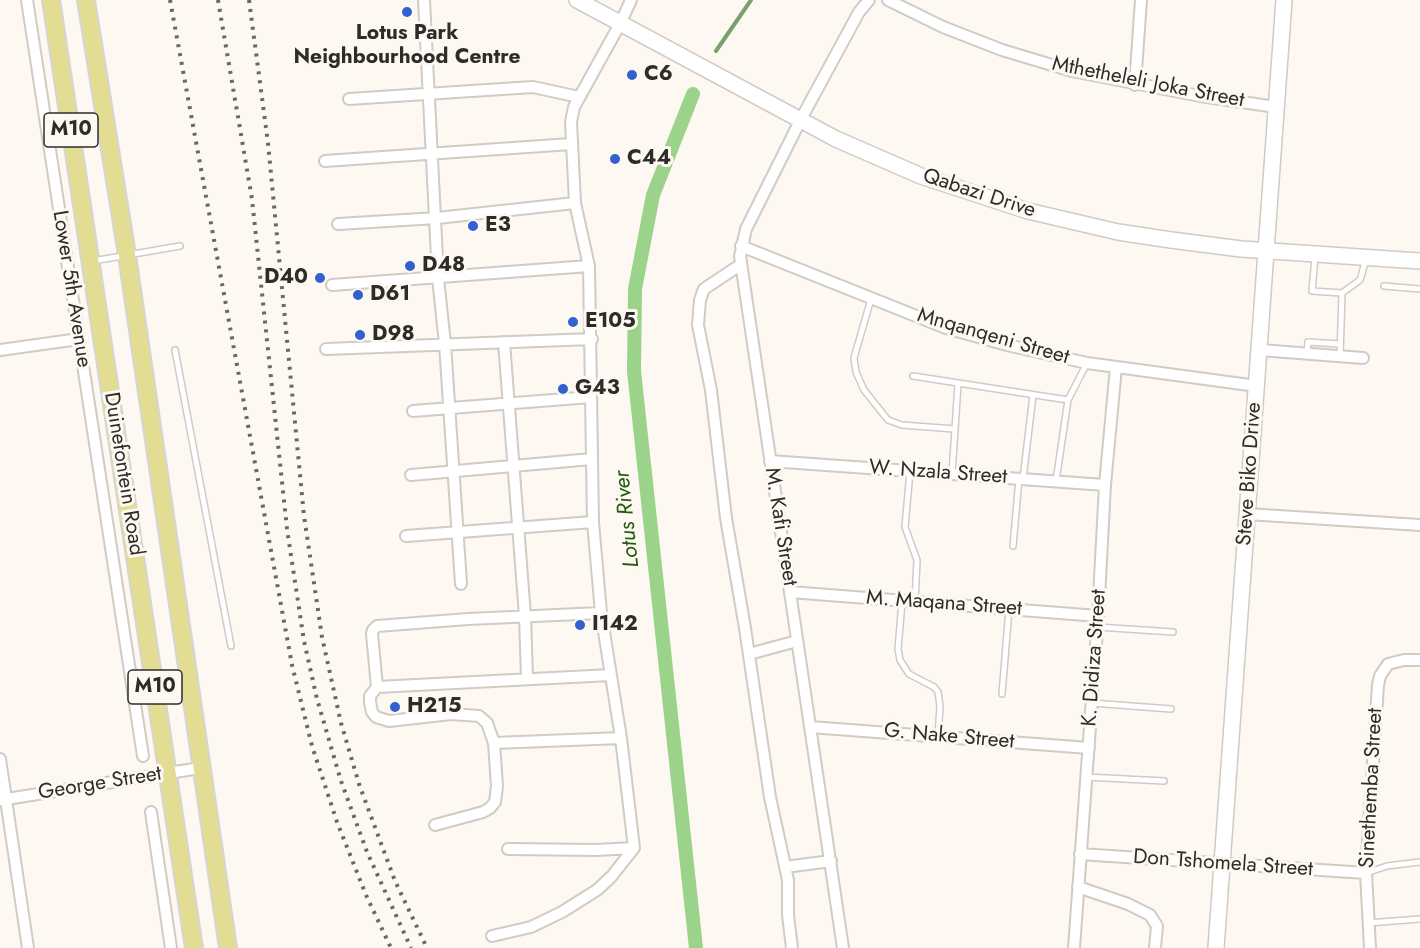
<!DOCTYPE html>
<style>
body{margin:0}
canvas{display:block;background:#fdf8f1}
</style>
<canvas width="1420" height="948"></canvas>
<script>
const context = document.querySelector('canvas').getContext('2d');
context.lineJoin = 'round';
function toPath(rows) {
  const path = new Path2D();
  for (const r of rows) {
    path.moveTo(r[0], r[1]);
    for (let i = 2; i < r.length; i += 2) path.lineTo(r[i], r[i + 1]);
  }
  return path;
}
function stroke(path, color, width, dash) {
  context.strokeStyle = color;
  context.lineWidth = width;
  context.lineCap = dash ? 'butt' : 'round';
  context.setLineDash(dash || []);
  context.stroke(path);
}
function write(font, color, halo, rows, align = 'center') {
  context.font = font + ' Jost,sans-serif';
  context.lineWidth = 6;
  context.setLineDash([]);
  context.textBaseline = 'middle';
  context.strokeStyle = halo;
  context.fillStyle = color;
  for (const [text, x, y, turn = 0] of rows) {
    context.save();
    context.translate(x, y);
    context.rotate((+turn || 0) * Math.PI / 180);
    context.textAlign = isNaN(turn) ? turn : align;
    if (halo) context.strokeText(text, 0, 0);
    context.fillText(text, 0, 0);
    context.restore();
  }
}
stroke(toPath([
 [716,51,751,0]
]), '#7aa16c', 4);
stroke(toPath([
 [693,94,653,195,635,289,634,371,696,948]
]), '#9ad389', 14);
const lane = toPath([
 [1315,257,1312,291,1342,293,1360,280,1366,259],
 [93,261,180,246],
 [1384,286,1420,289],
 [871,299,854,358,856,372,864,390,888,420,902,425,955,429],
 [175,350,231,646],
 [1307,354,1308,342,1340,344],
 [1340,356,1342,293],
 [913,376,1068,400],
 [910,471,905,527,917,560,915,602],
 [952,474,958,384],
 [1023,479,1033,395],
 [1056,481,1068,400,1087,363],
 [1013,546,1019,479],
 [902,602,898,649,900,660,909,674,934,687,938,692,940,706,938,736],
 [1097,627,1173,632],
 [1002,694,1009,609],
 [1092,703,1171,709],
 [1086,777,1164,781],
 [1366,873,1387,866,1420,862],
 [1368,923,1420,919]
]);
const street = toPath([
 [27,0,143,756],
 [424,0,438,278,445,344,461,584],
 [888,0,943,27,1002,50,1072,71,1200,96,1276,107],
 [1135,85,1141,0],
 [349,99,533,87,579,97],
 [325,161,571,144],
 [338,224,437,218,575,203],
 [741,246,946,328,1007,345,1087,363,1257,386],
 [740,265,704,289,700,300,698,325,711,390,726,518,745,628,770,797,788,880,788,915,792,948],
 [332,285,589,266],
 [504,342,525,616,527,678],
 [326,349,592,339],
 [0,350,79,339],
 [1260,350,1363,358],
 [413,411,591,397],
 [770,461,1105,485],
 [411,475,592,459],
 [1247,514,1420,525],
 [406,536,593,522],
 [790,592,1098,616],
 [601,613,468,619,377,626,373,630,372,634,377,687,370,696,370,702,372,712,376,717,389,721,451,714,479,716,487,723,494,743,621,738],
 [749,654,797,641],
 [377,687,611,675],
 [810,727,1089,748],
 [0,759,28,948],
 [0,800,200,768],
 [151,812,171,948],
 [435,825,483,812,490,808,495,802,497,786,494,743],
 [508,849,596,850,634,848],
 [1080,854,1366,873],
 [785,867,831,861],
 [1078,887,1128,904,1150,915,1157,926,1155,948],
 [492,936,531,927,562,912,597,890,611,877,634,848,621,738,601,613,593,522,589,266,575,203,571,122,574,107,621,22,631,0],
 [843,948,740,256,746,229,801,119,859,12,869,0],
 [1074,948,1098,616,1105,485,1116,367],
 [1370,948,1366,873,1378,685,1380,676,1388,664,1404,660,1420,660]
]);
const secondary = toPath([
 [577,0,836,139,921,176,1028,211,1118,232,1171,240,1241,249,1420,261],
 [1216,948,1284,0]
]);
const primary = toPath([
 [51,0,194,948],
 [86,0,127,255,228,948]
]);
stroke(lane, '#d0cbc5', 8);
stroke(street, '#d0cbc5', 14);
stroke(secondary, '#d0cbc5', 18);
stroke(primary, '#d5d5d4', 20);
stroke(lane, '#fff', 5);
stroke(street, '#fff', 10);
stroke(secondary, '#fff', 15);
stroke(primary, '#e2dd93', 16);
stroke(toPath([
 [170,0,292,665,312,746,337,822,366,895,391,948],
 [218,0,252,199,287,529,304,641,317,699,341,781,367,852,411,948],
 [249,0,268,143,304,516,322,637,341,723,359,784,395,881,427,948]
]), '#6b6864', 4, [3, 6]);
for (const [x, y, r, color] of [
 [407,12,6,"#3260cf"],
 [632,75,6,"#3260cf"],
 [615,159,6,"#3260cf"],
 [473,226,6,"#3260cf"],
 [410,266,6,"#3260cf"],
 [320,278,6,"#3260cf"],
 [358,295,6,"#3260cf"],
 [573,322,6,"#3260cf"],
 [360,335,6,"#3260cf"],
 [563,389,6,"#3260cf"],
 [580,625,6,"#3260cf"],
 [395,707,6,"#3260cf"]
]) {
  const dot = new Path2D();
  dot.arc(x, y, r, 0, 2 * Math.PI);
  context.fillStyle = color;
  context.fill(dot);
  stroke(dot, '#fdf8f1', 2);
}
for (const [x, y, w] of [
 [71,130,54],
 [155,687,54]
]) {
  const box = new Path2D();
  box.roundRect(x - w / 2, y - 17, w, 34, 4.5);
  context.fillStyle = '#fdf8f1';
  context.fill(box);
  stroke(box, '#2e2c29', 1.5);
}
write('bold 20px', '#2e2c29', null, [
 ["M10",71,130],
 ["M10",155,687]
]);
write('bold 21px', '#2e2c29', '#fdf8f1', [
 ["Lotus Park",407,34,"center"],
 ["Neighbourhood Centre",407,58,"center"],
 ["C6",644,75],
 ["C44",627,159],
 ["E3",485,226],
 ["D48",422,266],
 ["D40",308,278,"right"],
 ["D61",370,295],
 ["E105",585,322],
 ["D98",372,335],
 ["G43",575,389],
 ["I142",592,625],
 ["H215",407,707]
], 'left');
write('21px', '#2e2c29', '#fdf8f1', [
 ["Mthetheleli Joka Street",1148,83,11],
 ["Qabazi Drive",979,194,18],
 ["Lower 5th Avenue",71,289,81],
 ["Mnqanqeni Street",993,337,16],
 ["W. Nzala Street",938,473,4],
 ["Duinefontein Road",123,474,81],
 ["Steve Biko Drive",1250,474,-86],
 ["M. Kafi Street",780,527,81],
 ["M. Maqana Street",944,604,4],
 ["K. Didiza Street",1095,658,-86],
 ["G. Nake Street",949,737,5],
 ["George Street",100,784,-9],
 ["Sinethemba Street",1372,788,-87],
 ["Don Tshomela Street",1223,864,4]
]);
write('italic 22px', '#245a11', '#fdf8f1', [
 ["Lotus River",628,519,-96]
]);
</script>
